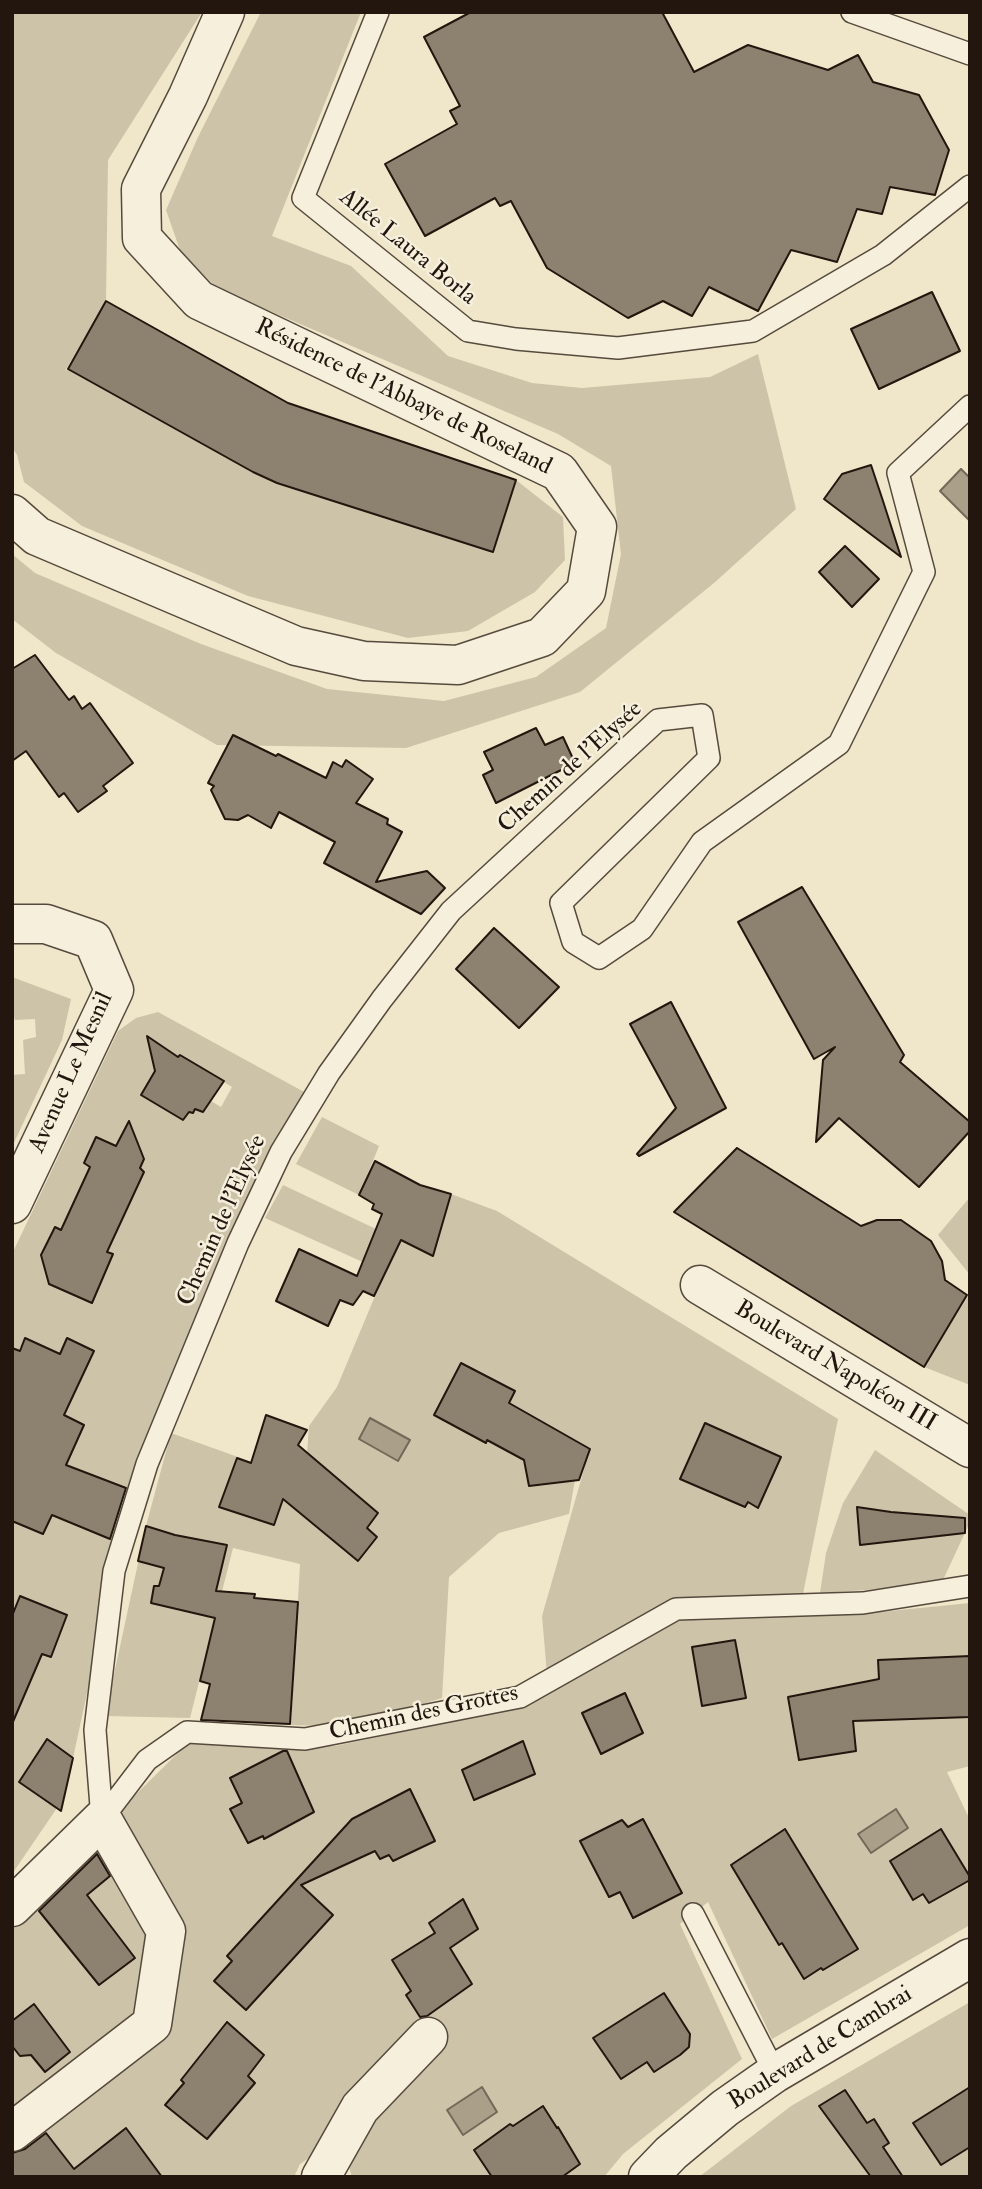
<!DOCTYPE html>
<meta charset="utf-8">
<style>
body{margin:0}
#map{position:relative;width:982px;height:2189px;overflow:hidden;background:#f0e6c9;font-family:"IM FELL Double Pica",serif}
canvas{display:block}
.frame{position:absolute;inset:0;border:14px solid #22160e;pointer-events:none}
</style>
<div id="map">
<canvas width="982" height="2189"></canvas>
<div class="frame"></div>
</div>
<script>
const context = document.querySelector('canvas').getContext('2d');
context.lineJoin = 'round';
function fill(path, color) {
  context.fillStyle = color;
  context.fill(path, 'evenodd');
}
function toPath(rows) {
  const path = new Path2D();
  for (const r of rows) {
    path.moveTo(r[0], r[1]);
    for (let i = 2; i < r.length; i += 2) path.lineTo(r[i], r[i + 1]);
  }
  return path;
}
function stroke(path, color, width, dash) {
  context.strokeStyle = color;
  context.lineWidth = width;
  context.lineCap = dash ? 'butt' : 'round';
  context.setLineDash(dash || []);
  context.stroke(path);
}
function write(font, color, halo, rows, align = 'center') {
  context.font = font + ' "IM FELL Double Pica",serif';
  context.lineWidth = 5;
  context.setLineDash([]);
  context.textBaseline = 'middle';
  context.strokeStyle = halo;
  context.fillStyle = color;
  for (const [text, x, y, turn = 0] of rows) {
    context.save();
    context.translate(x, y);
    context.rotate((+turn || 0) * Math.PI / 180);
    context.textAlign = isNaN(turn) ? turn : align;
    if (halo) context.strokeText(text, 0, 0);
    context.fillText(text, 0, 0);
    context.restore();
  }
}
fill(toPath([
 [12,12,202,12,108,160,106,301,65,371,68,369,253,472,277,483,493,552,516,480,563,517,565,560,535,592,468,631,408,638,248,596,82,526,24,482,17,455,12,447],
 [261,12,361,12,272,236,351,266,448,356,532,383,582,388,710,377,758,354,796,509,714,583,580,692,406,748,217,745,56,653,12,619,12,554,35,573,201,644,327,689,444,701,536,677,606,628,621,554,611,466,558,434,218,289,181,253,166,210,198,137],
 [12,977,71,999,62,1040,12,1147,12,1075,25,1074,23,1040,36,1037,35,1019,15,1020,12,1011],
 [158,1012,306,1093,151,1425,132,1491,99,1478,111,1508,126,1513,73,1758,47,1739,19,1781,57,1808,12,1874,12,1510,43,1533,62,1495,26,1338,20,1351,12,1348,12,1254,118,1031,136,1018],
 [152,1054,178,1057,180,1055,232,1087,221,1107,211,1101,203,1112,195,1109,193,1113,189,1112,183,1120,141,1095,157,1067,153,1062],
 [96,1137,144,1159,140,1168,144,1172,125,1213,95,1199,90,1167,84,1163],
 [55,1227,112,1255,85,1300,49,1284,46,1272,52,1259,42,1253],
 [322,1117,379,1146,359,1195,296,1164],
 [283,1185,431,1255,451,1194,497,1211,838,1419,803,1594,673,1601,547,1674,542,1616,585,1466,527,1475,529,1486,575,1480,569,1514,499,1533,449,1577,442,1698,360,1723,321,1726,291,1725,300,1564,233,1548,190,1718,105,1716,146,1526,171,1433,305,1481,309,1426,337,1387,385,1272,265,1218],
 [461,1363,514,1391,509,1403,520,1457,488,1440,439,1406],
 [237,1458,290,1477,274,1525,220,1507],
 [167,1552,222,1567,211,1617,155,1604],
 [970,1197,970,1275,938,1235],
 [970,1293,970,1385,924,1367],
 [875,1450,970,1515,970,1522,943,1580,928,1586,820,1593,826,1553,843,1503],
 [970,1603,970,1766,947,1772,970,1820,970,1925,772,2039,708,1902,680,1924,742,2059,623,2154,604,2177,352,2177,349,2167,324,2148,300,2164,294,2177,12,2177,12,2153,114,2074,174,1977,117,1813,190,1741,335,1746,526,1706,681,1620,860,1614],
 [93,1836,150,1942,146,1985,132,2019,12,2121,12,1918],
 [88,1897,135,1957,99,1985,51,1926],
 [970,2002,970,2177,699,2177,791,2106]
]), '#cdc3a9');
const water = toPath([
 [961,469,970,478,970,521,940,491,961,469],
 [370,1418,410,1440,398,1461,359,1439,370,1418],
 [896,1809,908,1828,871,1853,858,1834,896,1809],
 [482,2087,497,2112,463,2135,447,2110,482,2087]
]);
fill(water, '#aa9f89');
stroke(water, '#746858', 2);
const building = toPath([
 [471,12,662,12,694,72,748,45,828,70,858,55,873,82,919,95,949,150,935,195,890,187,882,214,857,209,837,262,791,250,758,311,709,287,692,316,663,301,628,318,547,268,511,201,500,206,495,198,425,236,385,164,457,124,450,111,460,106,424,37,471,12],
 [932,292,960,351,879,389,851,329,932,292],
 [106,301,288,403,516,480,493,552,277,483,253,472,68,369,106,301],
 [871,465,883,501,901,557,824,499,842,474,871,465],
 [845,546,879,579,852,607,819,572,845,546],
 [35,655,69,700,74,696,82,709,90,703,133,763,103,786,107,791,78,812,64,793,59,797,26,751,12,761,12,669,35,655],
 [536,728,545,745,563,737,575,763,496,803,483,775,493,770,484,752,536,728],
 [233,735,276,756,278,754,326,778,333,762,342,767,346,760,373,779,356,803,388,819,387,824,402,832,376,882,427,871,445,888,421,914,324,863,335,842,279,812,271,828,248,815,238,820,225,819,211,790,214,786,208,783,233,735],
 [802,887,904,1055,900,1062,970,1122,970,1131,919,1187,839,1118,816,1142,823,1060,835,1047,814,1059,738,922,802,887],
 [494,928,559,987,519,1028,456,969,494,928],
 [671,1002,726,1108,639,1156,637,1154,676,1108,630,1024,671,1002],
 [147,1036,178,1057,180,1055,224,1081,203,1112,195,1109,193,1113,189,1112,183,1120,141,1095,155,1071,147,1036],
 [129,1121,144,1159,140,1168,144,1172,107,1252,113,1254,92,1303,49,1284,41,1255,55,1227,61,1230,90,1167,84,1163,96,1137,116,1146,129,1121],
 [737,1148,861,1226,877,1220,901,1220,931,1241,942,1261,945,1280,967,1295,924,1367,674,1212,737,1148],
 [375,1161,420,1185,451,1194,433,1256,401,1240,374,1296,363,1291,353,1305,340,1300,328,1326,276,1301,299,1249,357,1276,382,1214,372,1209,374,1204,359,1195,375,1161],
 [25,1338,60,1354,67,1338,94,1351,64,1415,84,1425,66,1465,126,1488,110,1539,52,1515,43,1534,12,1521,12,1348,20,1351,25,1338],
 [461,1363,515,1391,509,1403,590,1449,579,1480,529,1486,524,1460,487,1440,486,1443,434,1415,461,1363],
 [266,1415,307,1430,298,1445,378,1513,367,1528,377,1537,358,1561,283,1499,274,1525,219,1507,237,1458,251,1463,266,1415],
 [705,1423,781,1457,758,1508,748,1502,745,1507,680,1479,705,1423],
 [857,1507,891,1512,965,1518,965,1533,860,1545,857,1507],
 [146,1526,175,1535,227,1545,216,1591,255,1594,254,1598,298,1602,290,1724,201,1720,210,1684,200,1681,215,1618,151,1603,154,1586,159,1586,164,1568,138,1561,146,1526],
 [20,1596,67,1615,51,1657,42,1654,12,1724,12,1616,20,1596],
 [735,1640,746,1698,702,1706,692,1647,735,1640],
 [970,1656,970,1717,853,1721,856,1751,799,1760,788,1697,879,1679,878,1660,970,1656],
 [625,1693,643,1733,601,1754,582,1713,625,1693],
 [47,1739,73,1758,61,1811,19,1782,47,1739],
 [523,1741,535,1774,474,1800,462,1770,523,1741],
 [283,1751,287,1751,314,1812,264,1839,263,1836,248,1843,230,1809,242,1803,230,1778,283,1751],
 [410,1789,435,1841,393,1861,389,1855,380,1859,375,1851,301,1885,333,1915,246,2010,214,1981,232,1961,227,1956,352,1819,410,1789],
 [643,1819,682,1893,633,1918,620,1892,609,1897,580,1841,622,1820,628,1827,643,1819],
 [785,1829,858,1949,823,1970,821,1968,804,1979,782,1943,779,1945,731,1865,785,1829],
 [941,1829,970,1877,970,1880,929,1903,923,1894,913,1900,890,1861,941,1829],
 [97,1854,110,1876,87,1895,135,1958,99,1985,39,1911,97,1854],
 [463,1899,478,1929,450,1948,472,1984,427,2016,420,2017,406,1995,411,1991,392,1960,435,1933,429,1923,463,1899],
 [664,1993,690,2034,689,2047,680,2055,654,2072,647,2062,621,2079,593,2038,664,1993],
 [34,2004,70,2052,45,2072,31,2055,20,2056,12,2046,12,2021,34,2004],
 [227,2022,264,2055,248,2076,255,2083,207,2139,165,2105,184,2083,181,2080,227,2022],
 [970,2087,970,2147,941,2165,913,2123,970,2087],
 [845,2090,867,2123,874,2119,889,2143,883,2147,903,2177,871,2177,819,2106,845,2090],
 [543,2106,557,2128,558,2127,580,2164,562,2177,492,2177,474,2150,510,2124,513,2126,543,2106],
 [126,2128,162,2177,12,2177,12,2153,25,2149,46,2133,74,2169,126,2128]
]);
fill(building, '#8d826f');
stroke(building, '#22160e', 2);
const service = toPath([
 [378,12,303,198,468,331,516,339,618,348,753,331,883,255,970,186],
 [852,12,970,54],
 [102,1819,95,1730,114,1571,147,1464,238,1243,281,1152,329,1073,382,999,451,911,658,720,702,715,709,758,561,903,573,942,599,958,642,929,702,842,839,744,924,572,898,473,970,406],
 [102,1819,147,1760,187,1732,305,1739,520,1697,676,1609,863,1603,970,1586],
 [693,1914,775,2073]
]);
const minor = toPath([
 [12,514,37,536,296,646,364,661,458,665,542,637,586,591,597,527,559,472,199,300,142,238,141,189,188,96,225,12],
 [12,924,46,924,93,940,114,990,12,1204],
 [700,1285,970,1448],
 [12,1907,102,1819,166,1931,152,2024,12,2132],
 [321,2177,360,2108,428,2037]
]);
const tertiary = toPath([
 [648,2177,671,2153,725,2108,775,2073,970,1958]
]);
stroke(service, '#564a3d', 24);
stroke(minor, '#564a3d', 41);
stroke(tertiary, '#564a3d', 41);
stroke(service, '#f5efdc', 21);
stroke(minor, '#f5efdc', 38);
stroke(tertiary, '#f5efdc', 38);
write('24px', '#22160e', '#f5efdc', [
 ["Allée Laura Borla",407,248,39],
 ["Résidence de l'Abbaye de Roseland",403,398,26],
 ["Chemin de l'Elysée",571,768,-42],
 ["Avenue Le Mesnil",72,1073,-66],
 ["Chemin de l'Elysée",223,1221,-66],
 ["Boulevard Napoléon III",835,1367,31],
 ["Chemin des Grottes",424,1714,-12],
 ["Boulevard de Cambrai",821,2049,-32]
]);
</script>
